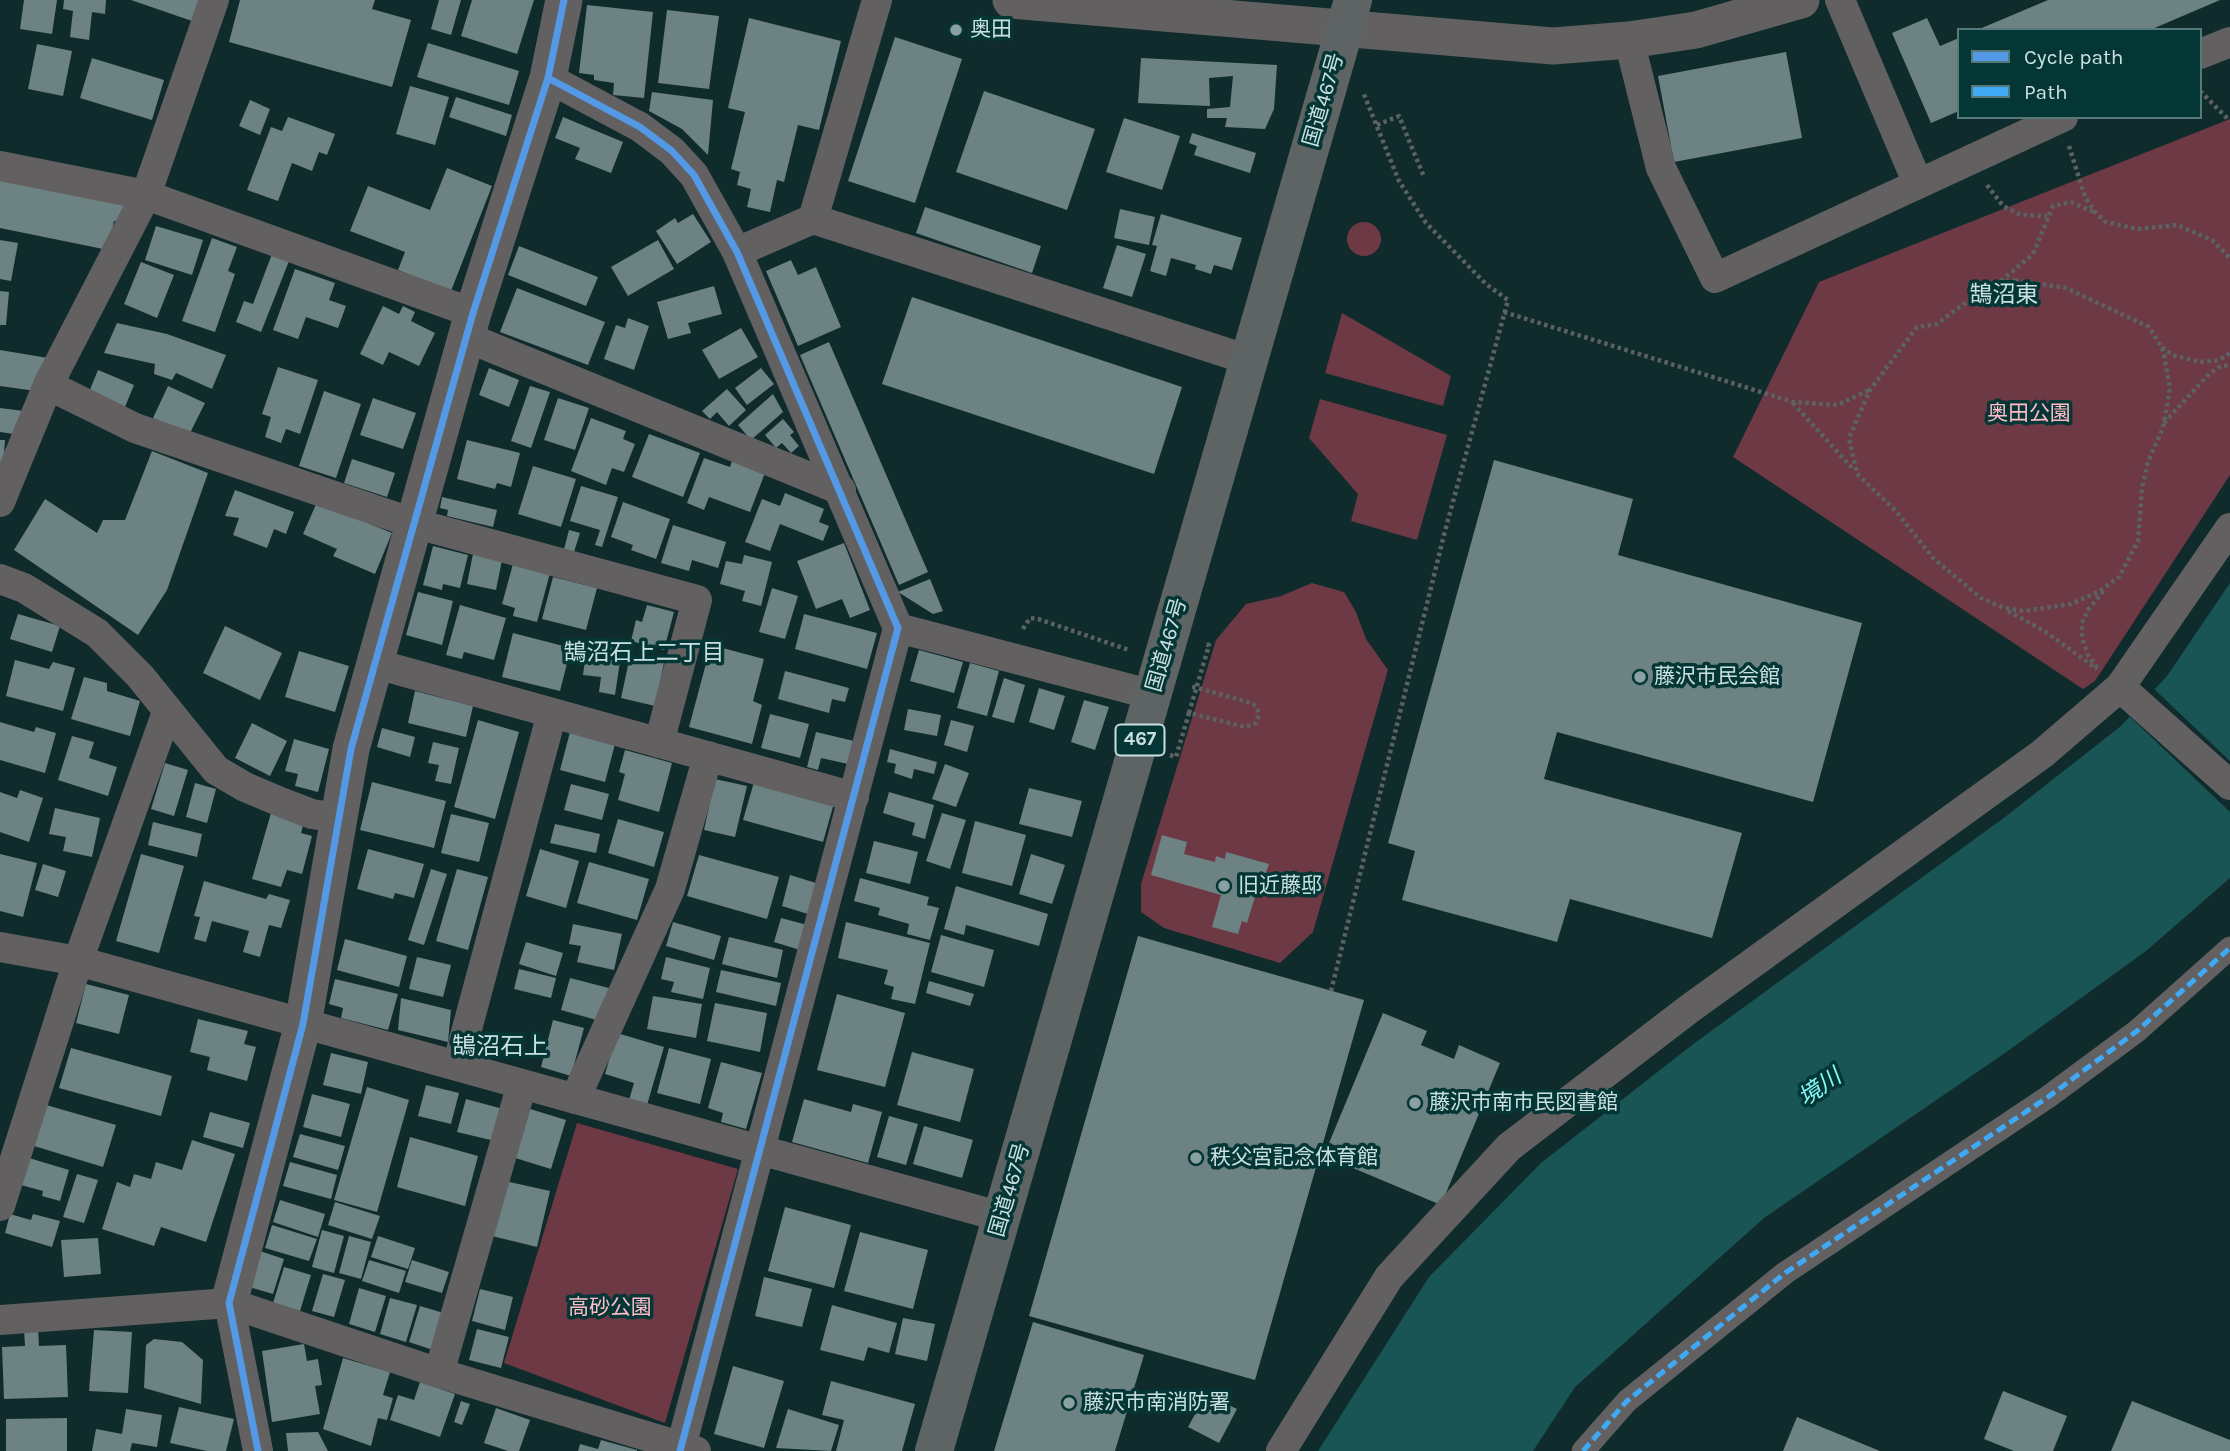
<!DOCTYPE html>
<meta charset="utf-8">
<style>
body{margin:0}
#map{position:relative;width:2230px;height:1451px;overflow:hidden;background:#102b2b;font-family:Karla,sans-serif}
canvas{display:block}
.legend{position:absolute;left:1957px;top:28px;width:245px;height:91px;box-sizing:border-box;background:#053636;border:2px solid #547a7a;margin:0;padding:9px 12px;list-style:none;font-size:21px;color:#cae0e0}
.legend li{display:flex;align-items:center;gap:14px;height:35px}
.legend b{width:35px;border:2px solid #547a7a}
</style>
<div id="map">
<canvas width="2230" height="1451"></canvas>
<ul class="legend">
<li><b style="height:9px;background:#5399e6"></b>Cycle path</li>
<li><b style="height:9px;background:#3fa9f5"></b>Path</li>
</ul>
</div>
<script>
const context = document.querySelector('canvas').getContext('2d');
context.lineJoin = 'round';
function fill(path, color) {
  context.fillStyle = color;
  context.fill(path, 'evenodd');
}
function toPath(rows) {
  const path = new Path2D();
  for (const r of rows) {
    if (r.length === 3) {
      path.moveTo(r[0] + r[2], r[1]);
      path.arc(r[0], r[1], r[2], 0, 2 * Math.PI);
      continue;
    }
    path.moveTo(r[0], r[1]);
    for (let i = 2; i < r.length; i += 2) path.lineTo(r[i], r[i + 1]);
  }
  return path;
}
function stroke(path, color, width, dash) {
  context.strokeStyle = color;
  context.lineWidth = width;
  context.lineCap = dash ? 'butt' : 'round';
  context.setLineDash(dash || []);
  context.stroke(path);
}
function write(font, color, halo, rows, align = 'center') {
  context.font = font + ' Karla,"Noto Sans JP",sans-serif';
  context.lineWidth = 7;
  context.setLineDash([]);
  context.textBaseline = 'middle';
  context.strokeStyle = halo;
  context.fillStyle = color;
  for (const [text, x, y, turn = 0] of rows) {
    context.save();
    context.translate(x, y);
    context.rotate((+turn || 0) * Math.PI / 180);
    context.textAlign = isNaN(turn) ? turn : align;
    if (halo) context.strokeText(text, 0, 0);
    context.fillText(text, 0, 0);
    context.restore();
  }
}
fill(toPath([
 [2230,119,2230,475,2095,681,2083,689,1733,457,1819,282],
 [1364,239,17],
 [1342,313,1451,376,1443,406,1325,373],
 [1320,399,1447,435,1417,540,1351,521,1358,494,1309,438],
 [1312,583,1344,592,1356,612,1366,639,1388,670,1313,932,1280,963,1164,928,1141,912,1141,884,1216,640,1246,604,1281,596],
 [577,1123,738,1169,665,1423,504,1363]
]), '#6c3945');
fill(toPath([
 [2230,583,2230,878,2146,951,2005,1053,1764,1218,1575,1387,1533,1451,1318,1451,1429,1277,1541,1163,1692,1045,2005,817,2121,726,2167,676]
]), '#1a5556');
fill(toPath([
 [2152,687,2230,761,2230,812,2127,714]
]), '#102b2b');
fill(toPath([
 [24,0,57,0,52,34,20,29],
 [64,0,106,0,105,14,92,12,89,40,70,37,73,11,63,9],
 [131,0,199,0,192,21],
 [240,0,375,0,372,9,411,20,392,87,229,42],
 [439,0,461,0,451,35,431,29],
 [472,0,534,0,517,54,461,36],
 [2048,0,2220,0,2150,30,1977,30],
 [587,5,653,12,644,98,613,95,614,83,594,80,594,75,579,73],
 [667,10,719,16,709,89,658,83],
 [749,18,841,41,819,130,798,125,784,182,777,180,770,212,747,207,751,189,737,185,740,172,731,169,745,112,728,108],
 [1927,18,1940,46,1959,38,1959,111,1931,123,1892,33],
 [895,37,962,59,915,203,848,181],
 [428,43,519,71,509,105,417,77],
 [37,44,72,51,63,96,28,89],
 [1786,52,1802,138,1674,162,1658,76],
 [92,58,164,80,152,120,80,98],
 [1141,58,1277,65,1274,109,1265,129,1225,127,1227,118,1207,118,1207,109,1230,107,1233,76,1209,78,1210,106,1138,103],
 [410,86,449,97,435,145,396,134],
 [984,91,1095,129,1067,210,956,172],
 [652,92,713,100,708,155,682,129,649,111],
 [456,97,512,115,506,136,449,117],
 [250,100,270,109,260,135,239,126],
 [288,117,335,134,327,155,319,152,312,171,292,163,278,201,247,190,271,127,282,131],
 [563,117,623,142,611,173,575,159,580,148,555,138],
 [1124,118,1180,136,1162,190,1106,172],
 [1192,133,1256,153,1250,173,1194,155,1197,146,1189,143],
 [447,168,492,186,451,291,398,270,405,252,350,231,368,186,430,210],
 [0,180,127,205,123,223,114,221,108,250,0,228],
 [925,207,1041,246,1032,273,916,233],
 [1120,209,1155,217,1149,245,1114,238],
 [693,214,711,242,677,264,656,231,675,218,678,223],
 [1161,214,1242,238,1232,270,1214,265,1211,274,1195,269,1196,265,1171,258,1166,276,1150,271,1157,246,1152,245],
 [156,226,203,240,192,275,145,260],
 [212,238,237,247,228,271,235,274,215,332,182,321],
 [0,240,18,243,11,281,0,279],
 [658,240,674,269,628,296,611,267],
 [1117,245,1146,254,1132,297,1103,288],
 [519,246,598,277,586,306,508,275],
 [272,254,289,261,261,332,236,322,244,301,253,304],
 [791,260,798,275,816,267,841,327,798,346,766,271],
 [141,262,174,275,157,318,124,304],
 [295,269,335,283,329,300,346,306,338,328,306,317,298,339,273,330],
 [714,286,722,314,688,323,691,333,668,339,657,302],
 [517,288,605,322,588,365,500,332],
 [0,291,9,292,6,325,0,325],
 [912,297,1182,387,1154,474,882,384],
 [383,306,399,314,403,306,415,312,411,321,435,333,419,366,389,352,383,365,360,354],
 [628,318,649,326,634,370,604,359,616,325,625,328],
 [117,323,167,334,226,355,212,389,176,373,172,380,154,374,155,364,104,353],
 [741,328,758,357,719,379,702,350],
 [829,342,928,572,899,585,800,355],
 [0,350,48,358,43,392,0,386],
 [278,367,318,380,300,434,286,429,281,443,265,437,271,417,262,414],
 [489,368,519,380,509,407,479,395],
 [761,368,774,384,747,405,735,388],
 [98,370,134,385,125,407,89,392],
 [168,386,205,403,189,435,153,418],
 [530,386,550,392,531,448,511,441],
 [727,389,746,410,729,426,717,412,710,419,702,411],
 [324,391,361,404,336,478,299,466],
 [773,394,783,412,751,440,738,425],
 [373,398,416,413,403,449,360,435],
 [558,398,589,408,575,450,544,440],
 [0,408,24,411,21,435,0,432],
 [591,418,626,431,623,439,635,444,624,472,612,468,606,485,571,471],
 [783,419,794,432,790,435,799,446,791,453,782,443,776,448,765,435],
 [649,434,700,453,683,497,632,477],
 [0,440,5,440,3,470,0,469],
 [467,440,520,453,511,487,497,483,495,489,457,479],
 [152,451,208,473,167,590,138,635,14,550,45,499,97,533,103,520,125,520],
 [704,458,730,467,732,461,765,473,750,512,709,497,704,510,687,503],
 [352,459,395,473,387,497,344,483],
 [1494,460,1633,499,1618,555,1862,623,1813,802,1557,732,1544,779,1742,833,1712,938,1570,899,1557,942,1402,900,1415,851,1388,843],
 [533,466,576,479,561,527,518,514],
 [581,486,618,497,602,547,595,545,600,530,570,521],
 [235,490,294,512,286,534,274,529,267,548,233,535,239,518,225,516],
 [785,493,824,509,819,522,829,526,823,541,780,524,770,551,745,542,762,499,780,506],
 [442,497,497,510,493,527,447,516,448,510,440,508],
 [317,502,392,533,375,574,333,556,337,549,303,534],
 [623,502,670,519,656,559,631,550,633,545,611,537],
 [673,525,726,542,718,568,692,560,689,571,661,563],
 [569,530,580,533,574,552,564,549],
 [844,543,870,610,850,618,842,599,816,609,797,561],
 [433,546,468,555,460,588,443,584,442,590,423,585],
 [473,554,502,560,496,590,467,584],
 [744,555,772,562,761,606,742,601,745,591,720,584,726,561,742,564],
 [513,564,550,573,537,622,513,616,515,608,502,604],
 [553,577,597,588,586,630,542,619],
 [930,579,943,611,933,614,898,592],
 [772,588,798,596,785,639,759,632],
 [418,592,453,601,442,645,406,635],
 [460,605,506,618,494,660,464,652,462,659,446,655],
 [647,605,674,612,664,650,631,641,636,620,642,622],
 [18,614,60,626,52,652,10,639],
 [804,614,877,633,867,669,795,649],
 [225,626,282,653,260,700,203,673],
 [513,633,571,648,560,691,502,677],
 [587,644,622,648,615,695,599,692,601,677,583,675],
 [711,645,764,659,753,701,762,705,752,744,689,727],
 [919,650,963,662,954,693,910,681],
 [299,651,349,666,335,712,285,697],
 [630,656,664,663,655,706,621,698],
 [15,660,49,669,53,662,75,668,63,711,6,696],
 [970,663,999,671,987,716,957,708],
 [785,671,849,688,845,702,832,699,829,713,778,699],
 [84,677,107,683,107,691,140,701,130,736,71,719],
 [1004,678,1025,685,1014,723,992,717],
 [1039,688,1065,696,1054,730,1029,722],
 [415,691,473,706,466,737,408,723],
 [1084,700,1109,707,1095,750,1071,742],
 [908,709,941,715,937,736,904,730],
 [770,714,809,724,800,758,761,748],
 [478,720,519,732,495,819,454,807],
 [951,720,974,726,967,752,944,745],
 [0,722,34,732,36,727,56,733,45,773,0,760],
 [252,723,287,741,270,776,235,758],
 [382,728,415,737,410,757,377,747],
 [570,732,615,744,605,782,560,770],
 [816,732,854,741,848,764,821,758,818,770,807,767],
 [72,736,94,742,89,758,117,767,108,796,58,780],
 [294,739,329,749,318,792,295,786,298,774,285,771],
 [433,742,459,748,451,784,435,781,439,765,428,763],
 [890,749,937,762,934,774,914,769,912,779,894,773,896,764,887,762],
 [625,750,672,763,659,812,618,800,625,774,619,772],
 [165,763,188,770,174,816,151,809],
 [945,764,969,773,956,807,932,799],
 [715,779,747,786,735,837,704,830],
 [372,782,446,801,434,848,360,830],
 [754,782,834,803,823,842,743,820],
 [195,783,216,789,207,823,186,817],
 [571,784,609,794,602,820,564,810],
 [1029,788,1082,801,1072,837,1019,824],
 [20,790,43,798,29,842,0,832,0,792,17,798],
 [889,792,934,805,925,839,912,835,915,823,883,813],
 [55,808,100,818,92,857,63,851,66,837,49,834],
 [271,813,304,822,301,833,312,836,302,874,287,870,281,887,252,879],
 [942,813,966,820,950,869,926,861],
 [451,814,489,823,479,862,441,853],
 [618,819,664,832,654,867,608,853],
 [975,821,1026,835,1012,886,962,873],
 [153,822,202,834,197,857,148,845],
 [555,824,600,834,596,853,550,843],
 [1162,835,1187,842,1184,854,1215,862,1216,856,1225,859,1226,852,1269,864,1266,872,1275,874,1271,888,1259,884,1247,923,1242,921,1238,934,1212,927,1221,895,1151,875],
 [874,841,918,852,910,884,866,873],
 [368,849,424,864,414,898,395,893,393,899,357,889],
 [540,849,579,861,566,908,526,896],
 [0,854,37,863,23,917,0,911],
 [141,854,184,866,159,953,116,941],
 [1031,854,1065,865,1052,904,1019,894],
 [699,855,779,877,767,919,687,896],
 [589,862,649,879,637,920,577,903],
 [43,864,66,871,58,897,35,890],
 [431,869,447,874,424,945,408,940],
 [457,869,488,877,468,950,436,941],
 [790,875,816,883,808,914,782,906],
 [860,878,929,897,927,905,939,908,930,940,907,934,909,924,878,915,880,908,854,901],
 [204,881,266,899,269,894,290,900,281,928,269,925,260,957,243,952,249,931,212,921,206,942,194,939,200,917,194,916],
 [956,886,1048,914,1039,946,966,925,964,935,944,929],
 [781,918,807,925,800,950,774,942],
 [673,922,721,936,714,960,666,946],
 [846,922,930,943,915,1004,891,999,894,987,884,984,888,970,838,958],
 [573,924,622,934,614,970,577,962,581,946,569,944],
 [941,935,994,950,984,987,931,972],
 [1138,936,1364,1000,1255,1380,1029,1316],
 [729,937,783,950,777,978,722,964],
 [345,939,407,956,399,987,337,970],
 [526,942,563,953,556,976,519,964],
 [417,957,451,965,443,997,409,989],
 [666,957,710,968,703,999,671,992,674,982,661,979],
 [519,969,556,978,551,998,514,989],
 [721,970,781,983,776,1006,716,992],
 [570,978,609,988,600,1021,561,1010],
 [335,979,398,994,388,1030,341,1018,343,1008,329,1004],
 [929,981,974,994,970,1006,926,993],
 [86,984,129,995,119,1034,76,1023],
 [837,994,905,1013,885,1087,817,1070],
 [653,996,702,1004,696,1038,647,1029],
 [401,998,451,1010,448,1042,398,1030],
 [715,1003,767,1013,760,1052,707,1041],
 [1383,1013,1427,1031,1421,1045,1454,1059,1459,1045,1500,1063,1441,1205,1353,1168,1359,1155,1329,1143],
 [198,1019,248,1031,244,1044,256,1047,247,1081,207,1070,210,1057,190,1052],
 [553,1020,584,1028,571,1076,541,1067],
 [617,1033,664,1047,647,1105,629,1100,634,1083,605,1074],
 [71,1048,172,1076,161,1116,59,1088],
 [669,1048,711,1059,700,1104,657,1093],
 [912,1052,974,1069,960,1122,897,1105],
 [331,1053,368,1062,361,1094,323,1085],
 [721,1062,762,1073,746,1129,721,1122,723,1113,708,1108],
 [426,1085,459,1093,451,1124,418,1116],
 [367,1087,409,1100,377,1212,334,1200],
 [312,1094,350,1104,341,1137,303,1127],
 [466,1099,503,1109,495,1141,457,1132],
 [804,1099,851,1112,853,1104,882,1112,868,1163,792,1142],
 [46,1105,116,1125,103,1167,34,1146],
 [527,1108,566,1120,551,1169,512,1157],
 [210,1112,250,1123,243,1148,203,1137],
 [889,1116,918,1124,906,1165,877,1157],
 [924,1126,973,1140,962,1178,913,1164],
 [300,1134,345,1146,338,1170,293,1157],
 [410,1137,478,1156,465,1206,397,1187],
 [192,1140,235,1154,206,1242,161,1227,154,1246,102,1229,117,1182,130,1187,134,1174,151,1179,156,1162,182,1170],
 [29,1158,69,1170,60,1201,42,1196,43,1191,21,1185],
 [290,1162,337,1175,331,1199,283,1186],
 [77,1174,98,1180,84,1223,63,1217],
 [505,1181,550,1191,537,1247,492,1236],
 [280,1200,325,1214,318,1237,273,1222],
 [335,1202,380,1216,372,1239,328,1225],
 [785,1207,851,1225,834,1288,768,1271],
 [10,1214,31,1220,33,1214,60,1221,52,1247,5,1233],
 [272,1225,317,1239,309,1261,265,1248],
 [322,1230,344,1236,334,1273,312,1267],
 [860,1232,928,1250,913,1309,844,1291],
 [349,1236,371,1242,361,1279,339,1273],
 [378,1236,415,1248,408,1269,371,1257],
 [98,1238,101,1274,64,1277,61,1240],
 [260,1251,284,1259,273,1294,249,1287],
 [369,1260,406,1271,399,1293,362,1281],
 [412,1260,449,1272,442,1293,405,1282],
 [284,1267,311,1275,300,1311,273,1303],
 [323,1274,345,1280,334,1317,312,1311],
 [764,1277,812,1289,802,1327,755,1316],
 [359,1288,386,1296,375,1332,349,1324],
 [480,1289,513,1297,505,1330,472,1321],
 [390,1298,417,1305,406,1342,380,1334],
 [832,1305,897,1323,889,1353,868,1347,864,1361,820,1350],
 [420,1306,447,1314,436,1351,409,1342],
 [903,1318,935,1324,927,1361,895,1354],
 [1033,1322,1144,1355,1115,1451,994,1451],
 [38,1328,39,1346,66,1345,68,1397,4,1399,2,1347,25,1346,24,1329],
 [477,1329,509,1337,501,1368,469,1360],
 [94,1330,132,1332,128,1393,89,1391],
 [154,1339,182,1342,203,1360,201,1404,144,1388,146,1345],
 [304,1344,307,1361,318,1359,322,1385,315,1386,320,1414,272,1422,262,1351],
 [343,1358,390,1372,383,1395,393,1398,387,1420,378,1418,371,1446,323,1429],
 [733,1366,784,1381,764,1448,714,1434],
 [831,1381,915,1404,902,1451,836,1451,844,1420,822,1415],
 [420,1382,455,1394,440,1437,390,1420,398,1395,414,1400],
 [2003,1391,2067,1416,2053,1451,2014,1451,1984,1439],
 [1206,1394,1237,1409,1219,1443,1188,1427],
 [461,1401,470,1404,462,1425,454,1422],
 [2132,1401,2230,1440,2230,1451,2111,1451],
 [179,1407,234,1419,226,1451,207,1451,170,1443],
 [496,1408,530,1420,519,1451,508,1451,484,1443],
 [126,1409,162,1415,157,1447,132,1443,130,1451,92,1451,96,1429,122,1434],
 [788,1409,839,1425,831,1451,776,1448],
 [1797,1417,1880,1451,1783,1451],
 [67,1418,67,1451,6,1451,6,1419],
 [318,1432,328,1451,288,1451,286,1433],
 [601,1440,637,1450,637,1451,578,1451,580,1444,598,1449]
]), '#6d8282');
stroke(toPath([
 [2200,91,2230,121],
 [1377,125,1399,116,1424,177],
 [2069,146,2085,197,2095,212,2106,222,2138,229,2177,225,2212,240,2230,258],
 [1987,185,2003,206,2021,215,2047,216],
 [2015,280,2066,288,2149,327,2163,350,2170,388,2163,428,2148,462,2142,488,2138,541,2119,577,2098,592,2071,604,2024,611,2004,608,1981,598,1933,558,1895,510,1857,474,1849,438,1870,390,1917,327,1937,324,1976,295,2002,282,2015,280],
 [2001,281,2033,254,2053,206,2071,202,2094,212],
 [1504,312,1793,402,1837,405,1869,390],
 [2162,347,2172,355,2200,362,2219,360,2230,353],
 [1793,403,1853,469],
 [2164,423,2209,374,2221,366,2230,365],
 [2008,611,2046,632,2097,669],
 [1023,629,1030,618,1038,619,1129,650],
 [2097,668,2088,655,2082,638,2082,623,2088,610,2105,589],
 [1189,713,1209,645,1204,644],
 [1170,755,1176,757,1189,713,1245,727,1256,723,1259,713,1256,706,1248,702,1190,686],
 [1331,991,1445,531,1508,300,1486,284,1426,223,1399,181,1363,92]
]), '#5c6263', 4.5, [3.5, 3.5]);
stroke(toPath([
 [1583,1451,1627,1401,1785,1273,2048,1097,2137,1031,2230,948]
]), '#626061', 23);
stroke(toPath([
 [1840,0,1918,184],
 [1629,40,1661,168,1715,278,2063,117],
 [2200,54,2230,42],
 [548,78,640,127,672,151,694,175,737,252,898,628,680,1451],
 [0,166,146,195,473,313],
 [813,219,877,0],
 [737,252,813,219,1249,360],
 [466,337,841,490],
 [48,385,135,428,413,523,697,600,659,743],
 [0,502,48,385,146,195,214,0],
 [0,579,24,588,97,633,140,676,216,770,245,787,283,803,312,814,338,818],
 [898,628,1153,695],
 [373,663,854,797],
 [2120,687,2230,785],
 [0,947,78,961,1002,1217],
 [457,1066,552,713],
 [575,1099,670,889,708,756],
 [0,1206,78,961,167,712],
 [229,1303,258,1451],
 [0,1320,229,1303,439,1373,696,1451],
 [439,1373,522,1084],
 [1281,1451,1389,1277,1509,1147,1689,1009,2042,754,2120,687,2230,528]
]), '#626061', 30);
stroke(toPath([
 [1011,0,1553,46,1629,40,1696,30,1801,0],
 [229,1303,303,1024,351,749,473,313,548,78,564,0]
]), '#626061', 37);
stroke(toPath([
 [934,1451,1353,0]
]), '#5e6364', 38);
stroke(toPath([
 [1583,1451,1627,1401,1785,1273,2048,1097,2137,1031,2230,948]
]), '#3fa9f5', 5, [10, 5]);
stroke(toPath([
 [548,78,640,127,672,151,694,175,737,252,898,628,680,1451],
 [258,1451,229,1303,303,1024,351,749,473,313,548,78,564,0]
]), '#5399e6', 7);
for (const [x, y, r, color] of [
 [956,30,7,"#89a1a1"],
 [1640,677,7,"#89a1a1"],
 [1224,886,7,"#89a1a1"],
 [1415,1103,7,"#89a1a1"],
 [1196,1158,7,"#89a1a1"],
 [1069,1403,7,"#89a1a1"]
]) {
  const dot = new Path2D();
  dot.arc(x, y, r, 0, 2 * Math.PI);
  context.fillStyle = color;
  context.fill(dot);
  stroke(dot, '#053636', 2.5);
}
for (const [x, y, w] of [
 [1140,740,49]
]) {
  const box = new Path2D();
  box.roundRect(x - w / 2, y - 15.5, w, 31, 5);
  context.fillStyle = '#053636';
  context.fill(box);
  stroke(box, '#cae0e0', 2);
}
write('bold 19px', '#cae0e0', null, [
 ["467",1140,740]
]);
write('21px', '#cae0e0', '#053636', [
 ["奥田",970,30],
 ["藤沢市民会館",1654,677],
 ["旧近藤邸",1238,886],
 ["藤沢市南市民図書館",1429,1103],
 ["秩父宮記念体育館",1210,1158],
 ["藤沢市南消防署",1083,1403]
], 'left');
write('21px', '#cae0e0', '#053636', [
 ["国道467号",1324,100,-74],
 ["国道467号",1167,645,-74],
 ["国道467号",1010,1190,-74]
]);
write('21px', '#ffbbc6', '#053636', [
 ["奥田公園",2029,414],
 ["高砂公園",610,1308]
]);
write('23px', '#cae0e0', '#053636', [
 ["鵠沼東",2004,295],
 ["鵠沼石上二丁目",644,653]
]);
write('italic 23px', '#86fbfb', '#053636', [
 ["境川",1820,1088,-35]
]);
write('24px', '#cae0e0', '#053636', [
 ["鵠沼石上",500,1047]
]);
</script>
